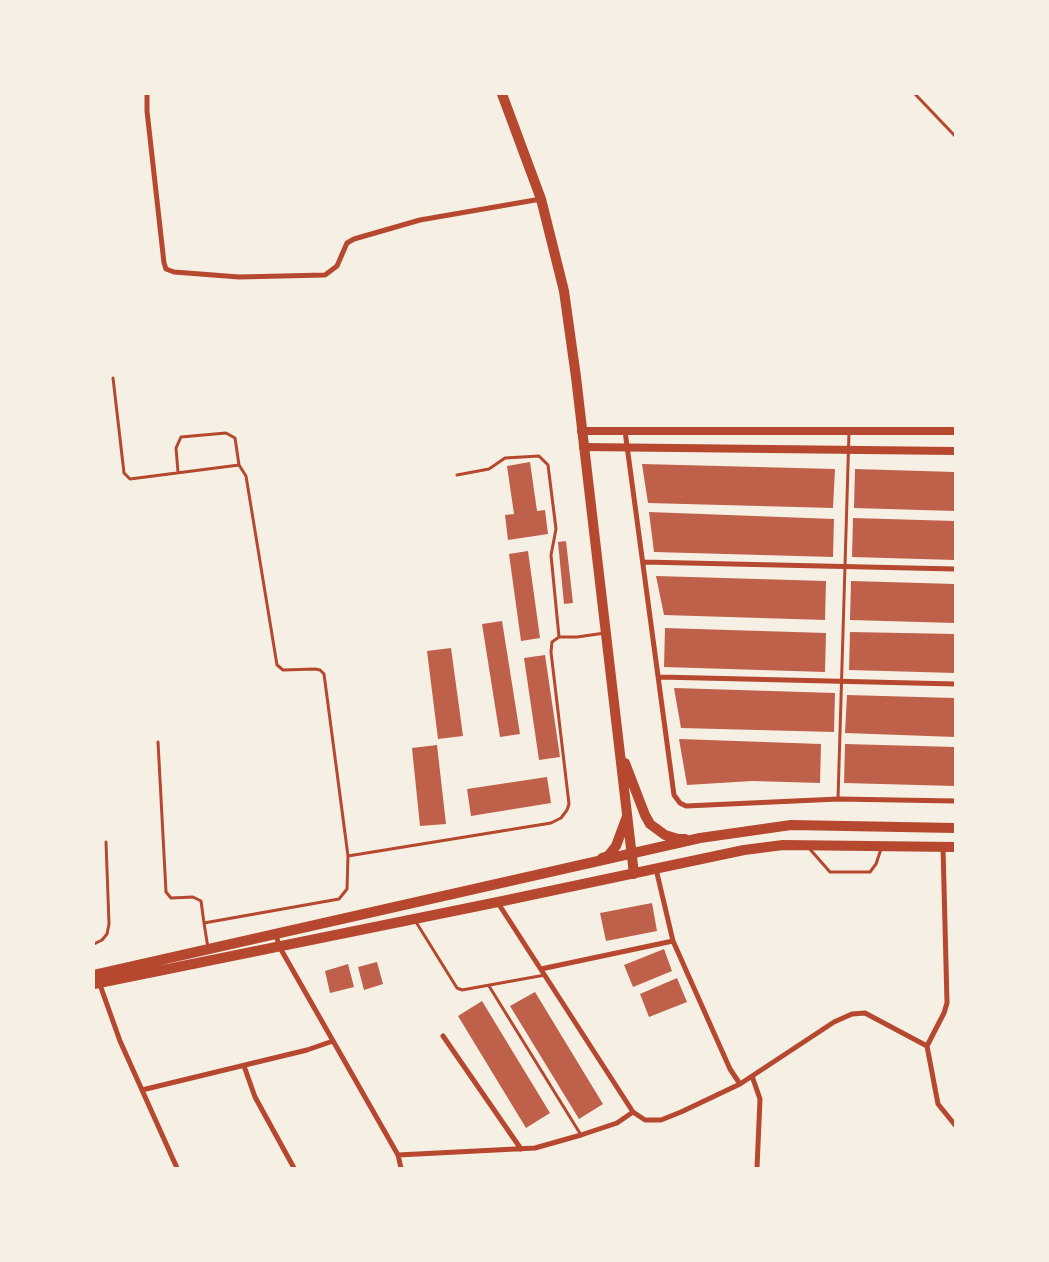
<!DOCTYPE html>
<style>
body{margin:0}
#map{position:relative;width:1049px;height:1262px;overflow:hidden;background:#f6efe4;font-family:Manrope,sans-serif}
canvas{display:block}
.frame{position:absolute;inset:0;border:95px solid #f6efe4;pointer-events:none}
</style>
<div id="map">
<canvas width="1049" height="1262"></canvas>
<div class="frame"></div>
</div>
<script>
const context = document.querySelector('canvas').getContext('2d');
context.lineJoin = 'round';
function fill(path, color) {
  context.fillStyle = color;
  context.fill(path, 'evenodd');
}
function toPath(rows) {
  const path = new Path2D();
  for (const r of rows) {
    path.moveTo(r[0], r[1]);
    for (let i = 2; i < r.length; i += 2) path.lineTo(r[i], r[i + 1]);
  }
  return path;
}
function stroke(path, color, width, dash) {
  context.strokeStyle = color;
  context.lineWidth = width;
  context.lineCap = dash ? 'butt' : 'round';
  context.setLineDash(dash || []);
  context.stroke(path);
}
fill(toPath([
 [530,462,537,511,545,510,548,534,508,540,505,515,514,514,507,466],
 [642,464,835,469,833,508,648,503],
 [855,469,955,472,955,511,854,508],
 [649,512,834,519,833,557,654,552],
 [853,518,955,521,955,560,852,557],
 [566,541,573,603,564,604,558,542],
 [528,551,540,638,521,641,509,554],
 [656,576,826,581,825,620,664,615],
 [851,581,955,584,955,623,850,620],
 [502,621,520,734,500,737,482,624],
 [665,628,826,633,825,672,664,667],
 [850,632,955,634,955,673,849,670],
 [451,648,463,736,438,739,427,651],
 [545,655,560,757,539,760,524,658],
 [674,688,835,693,834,732,681,728],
 [847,695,955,698,955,737,845,733],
 [679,739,821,744,820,783,752,781,687,785],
 [845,744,955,747,955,786,844,783],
 [437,745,446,824,420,826,412,748],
 [547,777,551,803,471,816,467,789],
 [652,903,657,931,606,941,600,913],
 [664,949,672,971,633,987,624,965],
 [377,962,383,984,364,990,358,967],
 [348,964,354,987,330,993,325,971],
 [677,978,687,1002,649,1017,640,994],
 [535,992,603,1104,579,1119,510,1006],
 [482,1001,550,1113,526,1128,458,1016]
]), '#bf614a');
stroke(toPath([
 [915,94,955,136],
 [113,378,124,473,130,479,239,465,246,476,277,665,283,670,315,669,320,670,324,674,348,856,551,823,561,818,567,810,569,804,551,652,552,642,559,637,577,637,605,633],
 [178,472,176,448,181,437,226,433,235,438,239,465],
 [457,475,489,469,505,458,539,456,548,465,556,529,551,555,559,637],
 [158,742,166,892,171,898,193,897,201,901,204,923],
 [838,799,849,432],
 [808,847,830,872,870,872,876,864,881,849],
 [416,922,457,988,462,990,545,975],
 [94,944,102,940,107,934,109,924,106,842],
 [208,948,204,923,339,899,347,889,348,856],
 [489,986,581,1135]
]), '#b5482f', 3);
stroke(toPath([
 [147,94,147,111,164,263,166,269,174,272,239,277,325,275,337,266,347,243,354,239,420,220,541,199],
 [625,431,674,795,680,803,686,806,838,799,955,801],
 [643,562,955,569],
 [659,677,955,684],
 [943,847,947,1003,944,1013,927,1046,938,1104,955,1125],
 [656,869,673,941,730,1069,740,1084],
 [498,903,633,1112,645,1120,661,1120,681,1112,740,1084,834,1022,852,1014,865,1013,927,1046],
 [276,934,279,946,398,1155,401,1168],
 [541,969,673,941],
 [99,982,120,1041,177,1168],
 [443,1036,521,1149],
 [244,1066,255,1097,294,1168],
 [752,1076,760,1099,757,1168],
 [142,1090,307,1050,333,1041],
 [398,1155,535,1148,581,1135,617,1123,633,1112]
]), '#b5482f', 5);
stroke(toPath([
 [581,431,955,431],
 [583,447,955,451]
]), '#b5482f', 8);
stroke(toPath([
 [502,94,541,199,564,291,576,377,634,874],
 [625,763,645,815,650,824,665,835,678,839,685,839],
 [602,858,608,856,616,846,626,819],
 [94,975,700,838,791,825,955,828],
 [94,984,498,902,744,850,783,845,955,847]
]), '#b5482f', 10);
</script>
